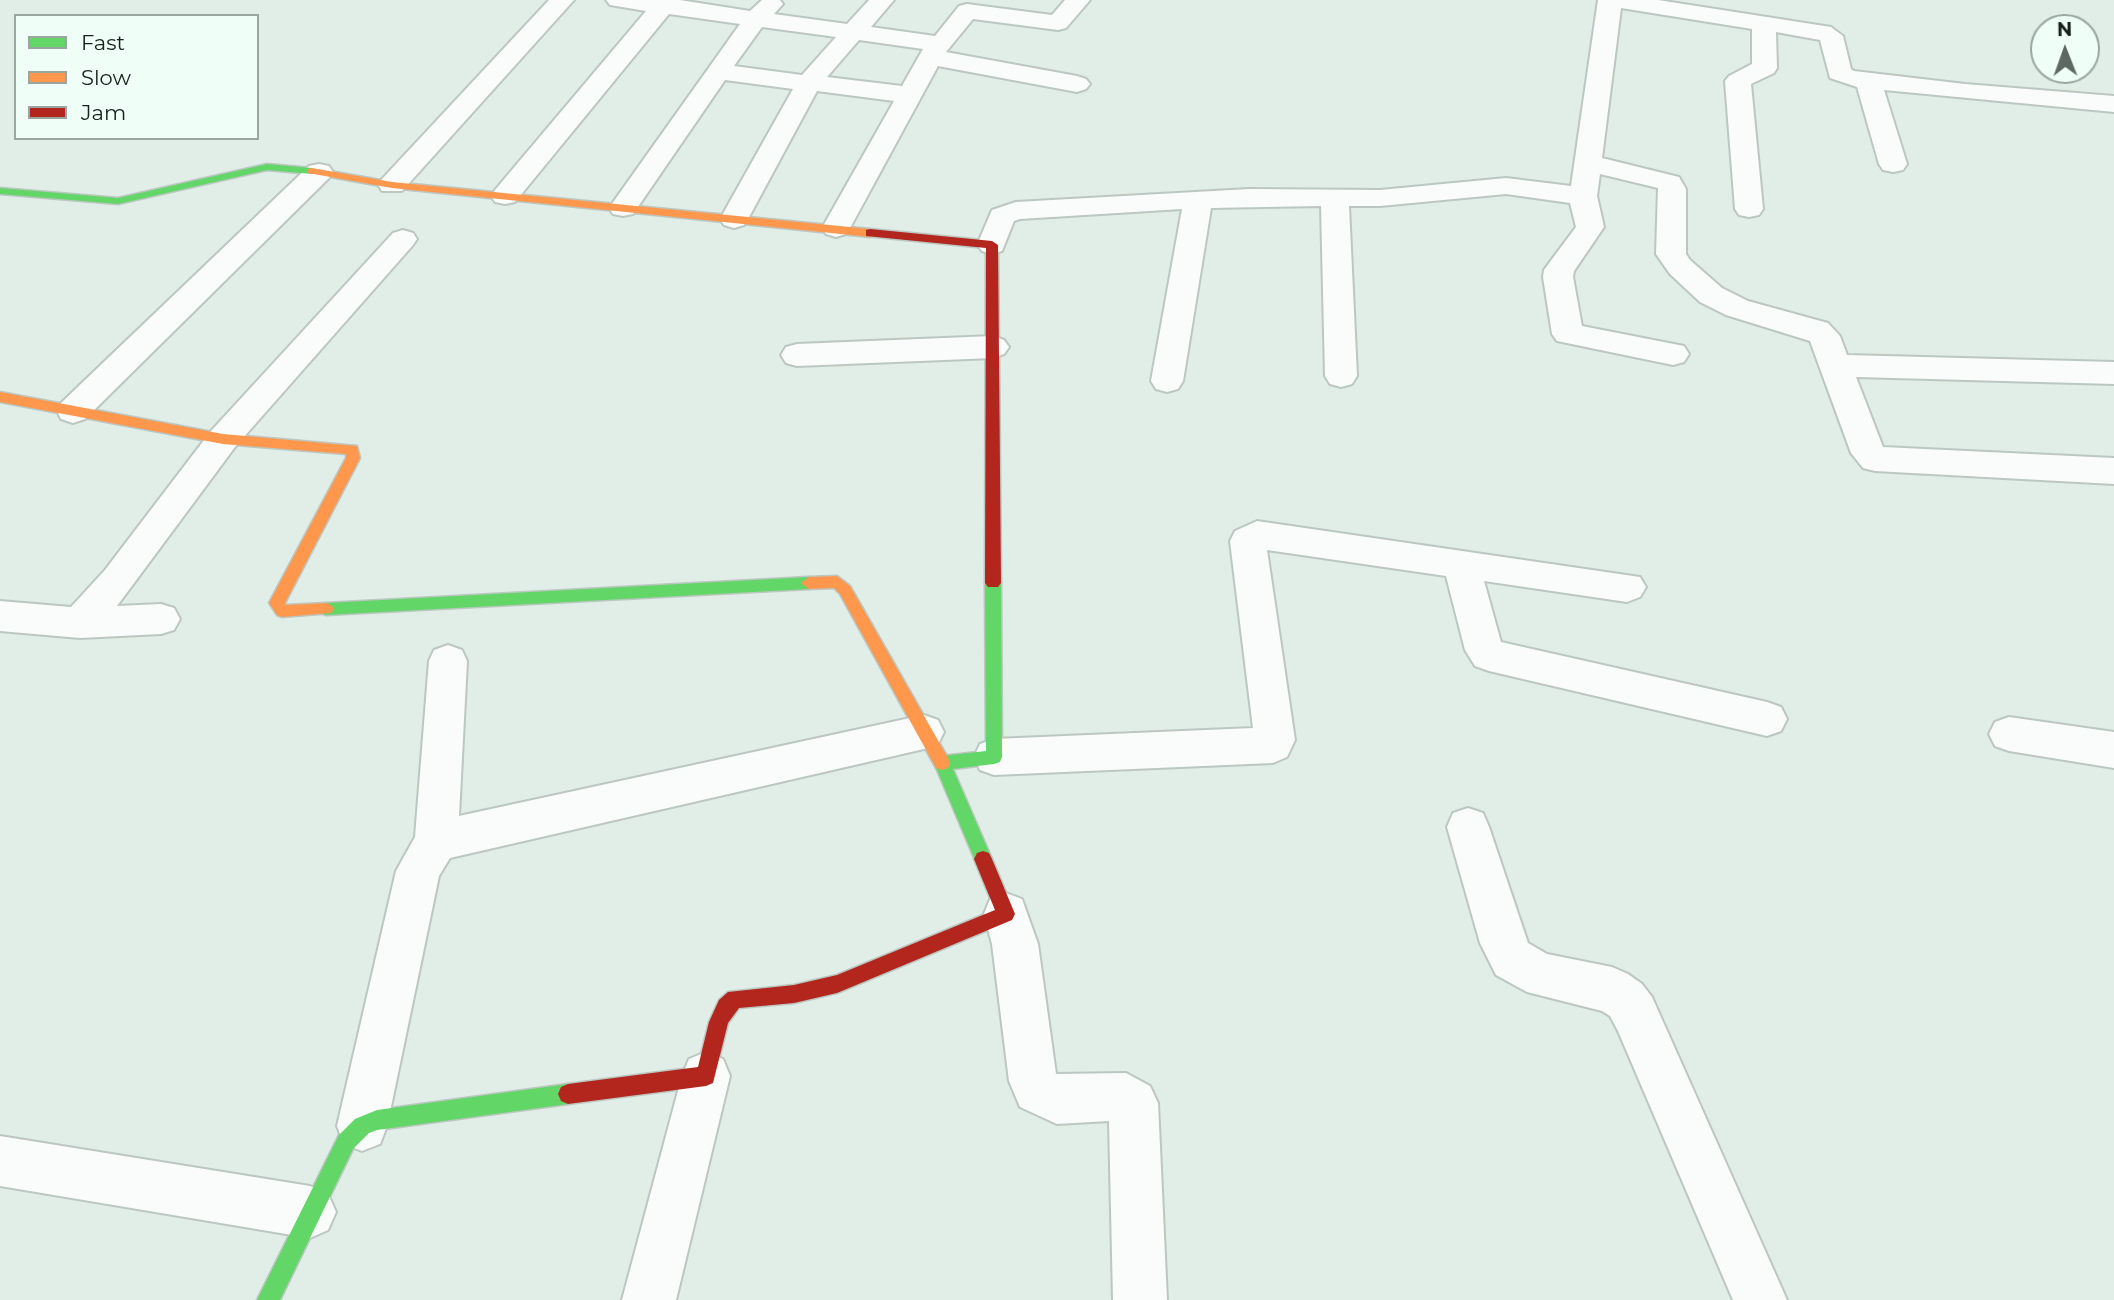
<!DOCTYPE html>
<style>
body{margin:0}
#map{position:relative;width:2114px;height:1300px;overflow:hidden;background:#e0eee7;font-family:Montserrat,sans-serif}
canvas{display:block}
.legend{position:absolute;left:14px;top:14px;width:245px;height:126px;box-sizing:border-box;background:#effef7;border:2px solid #99a59f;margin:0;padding:9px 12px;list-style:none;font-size:21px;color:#17201c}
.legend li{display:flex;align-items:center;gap:14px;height:35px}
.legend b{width:35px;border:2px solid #99a59f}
.north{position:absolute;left:2030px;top:14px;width:70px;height:70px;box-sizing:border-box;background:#effef7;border:2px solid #99a59f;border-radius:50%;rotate:359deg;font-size:19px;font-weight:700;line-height:28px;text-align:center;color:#17201c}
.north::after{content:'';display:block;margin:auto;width:24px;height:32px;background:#5d6863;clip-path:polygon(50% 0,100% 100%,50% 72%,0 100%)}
</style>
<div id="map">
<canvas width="2114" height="1300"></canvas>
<ul class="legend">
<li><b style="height:9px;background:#63d668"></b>Fast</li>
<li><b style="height:9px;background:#ff974d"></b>Slow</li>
<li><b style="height:9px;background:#b3261e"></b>Jam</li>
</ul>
<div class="north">N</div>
</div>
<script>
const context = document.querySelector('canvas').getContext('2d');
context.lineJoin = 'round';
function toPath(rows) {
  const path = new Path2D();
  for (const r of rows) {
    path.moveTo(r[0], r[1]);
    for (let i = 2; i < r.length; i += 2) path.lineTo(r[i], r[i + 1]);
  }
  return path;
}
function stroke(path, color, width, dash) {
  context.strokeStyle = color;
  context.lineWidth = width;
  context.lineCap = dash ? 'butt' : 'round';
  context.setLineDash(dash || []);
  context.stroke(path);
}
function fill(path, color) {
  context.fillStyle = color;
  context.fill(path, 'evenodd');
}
const street = toPath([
 [549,0,574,0,402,191,382,191,378,185,382,179,549,0],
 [606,0,680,0,750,11,762,0,780,0,783,4,774,14,847,24,869,0,894,0,871,27,935,36,959,6,967,4,1052,15,1065,0,1090,0,1066,28,1058,30,973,19,946,52,1077,76,1086,79,1090,84,1086,89,1077,92,938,66,850,228,846,234,836,237,826,234,822,228,894,101,817,91,748,219,744,225,734,228,724,225,720,219,793,89,725,80,633,214,623,216,613,214,609,208,740,24,669,14,515,202,505,204,495,202,491,196,495,190,646,11,610,5,606,0],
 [762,27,836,37,802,75,734,66,762,27],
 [859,40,923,49,902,86,827,77,859,40],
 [1598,0,1658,0,1831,27,1843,36,1851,69,1854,71,1965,84,2114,96,2114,112,1884,90,1907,164,1903,170,1893,172,1883,170,1879,164,1857,87,1830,78,1820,40,1776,32,1777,68,1774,73,1751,84,1763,209,1759,215,1749,217,1739,215,1735,209,1725,81,1729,76,1752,64,1752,29,1621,8,1602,158,1679,177,1686,189,1686,254,1690,260,1722,288,1748,301,1828,323,1840,336,1847,355,2114,362,2114,384,1856,377,1883,447,2114,458,2114,484,1875,471,1863,468,1851,453,1810,341,1726,315,1700,302,1670,274,1656,254,1658,188,1600,174,1597,196,1604,227,1574,271,1573,277,1582,326,1684,346,1689,354,1684,362,1673,365,1557,341,1552,334,1543,277,1544,270,1576,227,1570,203,1506,194,1380,206,1349,206,1357,376,1352,384,1341,387,1330,384,1325,376,1321,206,1211,208,1183,381,1178,389,1167,392,1156,389,1151,381,1182,209,1020,219,1014,221,1002,251,992,254,982,251,977,245,992,210,1016,202,1249,189,1380,190,1506,178,1571,186,1598,0],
 [319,164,329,166,333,172,329,178,85,419,73,423,61,419,57,411,61,403,309,166,319,164],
 [403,230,413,233,417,239,413,245,235,447,117,606,161,604,174,608,180,619,174,630,161,634,80,638,0,631,0,601,71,607,105,570,211,431,393,233,403,230],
 [993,336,1004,340,1009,347,1004,354,993,358,797,366,786,363,781,355,786,347,797,344,993,336],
 [1257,521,1640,577,1646,587,1640,597,1627,602,1484,581,1501,642,1767,702,1781,707,1787,719,1781,731,1767,736,1489,671,1475,666,1465,650,1446,576,1267,550,1295,740,1287,757,1273,763,994,775,980,770,974,757,980,744,994,739,1253,728,1230,541,1235,531,1257,521],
 [448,645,462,650,467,661,459,816,924,715,938,720,944,732,938,744,924,749,450,858,439,876,387,1126,380,1144,362,1151,344,1144,337,1126,396,871,415,837,429,661,434,650,448,645],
 [2009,717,2114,732,2114,768,2009,751,1995,746,1989,734,1995,722,2009,717],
 [1468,808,1483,813,1489,827,1528,943,1547,954,1612,967,1628,974,1642,984,1652,997,1787,1300,1733,1300,1618,1031,1610,1016,1602,1011,1527,992,1496,975,1480,943,1447,827,1453,813,1468,808],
 [1006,893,1022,899,1038,944,1056,1074,1126,1073,1150,1086,1158,1103,1167,1300,1113,1300,1109,1121,1057,1124,1020,1107,1009,1081,992,944,984,914,990,899,1006,893],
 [706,1052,723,1059,730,1076,676,1300,622,1300,682,1076,689,1059,706,1052],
 [0,1136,310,1186,328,1194,336,1212,328,1230,310,1238,0,1186,0,1136]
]);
const fast = toPath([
 [267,164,312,168,318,171,312,174,267,170,118,204,0,194,0,188,118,198,267,164],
 [809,577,817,583,809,589,326,615,321,613,318,609,321,605,326,603,809,577],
 [993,577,1001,583,1002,757,1000,762,994,764,953,769,992,859,989,865,983,867,977,865,934,763,936,758,942,756,986,751,985,583,993,577],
 [568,1084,575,1087,578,1094,575,1101,568,1104,377,1130,369,1133,353,1149,280,1300,257,1300,339,1135,355,1119,377,1110,568,1084]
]);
const slow = toPath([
 [312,168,392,182,870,229,876,233,870,237,392,188,308,173,308,169,312,168],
 [0,392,223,434,357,446,360,458,285,603,286,605,326,603,331,605,334,609,331,613,282,617,277,615,269,603,346,458,346,454,223,444,0,402,0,392],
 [837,576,850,586,948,758,950,763,948,768,942,770,936,768,840,594,834,588,809,589,801,583,809,577,837,576]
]);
const jam = toPath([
 [870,229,992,241,998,245,1001,583,998,587,988,587,985,583,986,248,866,236,866,230,870,229],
 [983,851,989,853,992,859,1015,914,1012,920,837,993,794,1003,739,1008,728,1023,713,1083,706,1086,568,1104,561,1101,558,1094,561,1087,568,1084,698,1067,709,1022,719,1000,728,992,794,985,837,975,995,910,974,859,977,853,983,851]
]);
stroke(street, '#bcc7c2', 4);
stroke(fast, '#bcc7c2', 3);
stroke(slow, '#bcc7c2', 3);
stroke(jam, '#bcc7c2', 3);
fill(street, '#fafcfb');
fill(fast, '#63d668');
fill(slow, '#ff974d');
fill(jam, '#b3261e');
</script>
